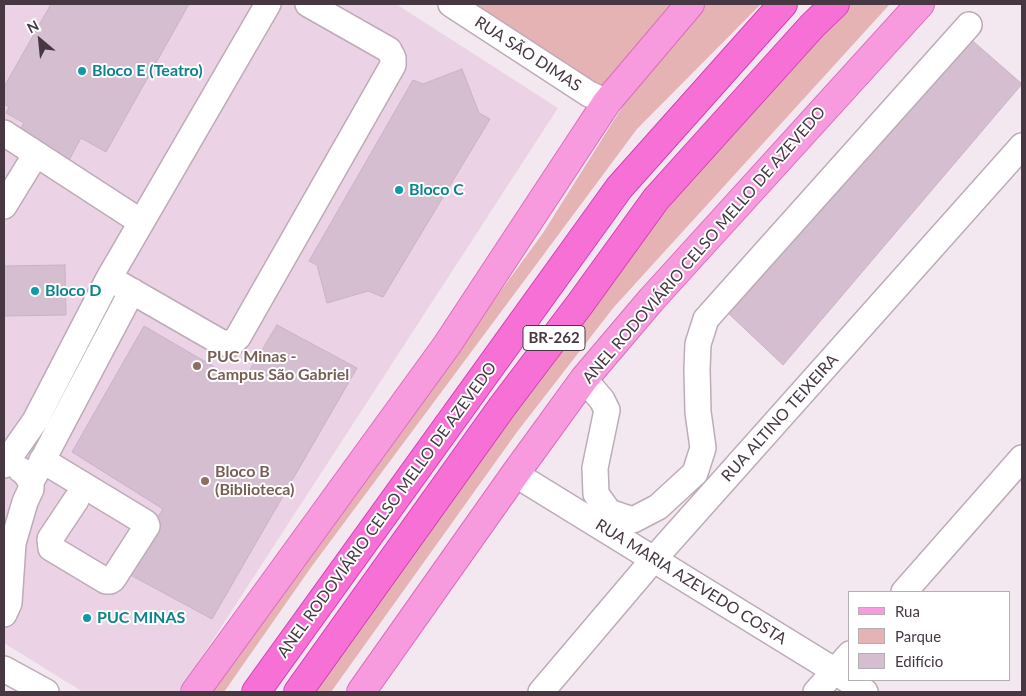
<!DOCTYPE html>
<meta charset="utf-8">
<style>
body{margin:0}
#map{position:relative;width:1026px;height:696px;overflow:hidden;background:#f3e8f0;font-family:Lato,sans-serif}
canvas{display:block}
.frame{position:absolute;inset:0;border:5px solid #463743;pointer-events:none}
.legend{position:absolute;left:848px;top:591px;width:162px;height:90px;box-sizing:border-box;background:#fff;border:1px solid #b5afb4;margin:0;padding:6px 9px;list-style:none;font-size:15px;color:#463743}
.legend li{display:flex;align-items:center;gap:10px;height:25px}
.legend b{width:25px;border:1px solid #b5afb4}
.north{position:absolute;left:15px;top:15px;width:50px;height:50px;-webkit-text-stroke:4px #fff;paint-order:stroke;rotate:332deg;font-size:14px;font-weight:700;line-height:20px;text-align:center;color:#463743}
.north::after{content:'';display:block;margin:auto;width:18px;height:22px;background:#463743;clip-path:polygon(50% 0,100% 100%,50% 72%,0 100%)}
</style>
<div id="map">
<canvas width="1026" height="696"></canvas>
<div class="frame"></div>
<ul class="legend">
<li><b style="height:6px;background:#f89bde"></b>Rua</li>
<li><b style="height:14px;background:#e5b3b3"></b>Parque</li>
<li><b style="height:14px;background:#d4bed0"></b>Edifício</li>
</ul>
<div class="north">N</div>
</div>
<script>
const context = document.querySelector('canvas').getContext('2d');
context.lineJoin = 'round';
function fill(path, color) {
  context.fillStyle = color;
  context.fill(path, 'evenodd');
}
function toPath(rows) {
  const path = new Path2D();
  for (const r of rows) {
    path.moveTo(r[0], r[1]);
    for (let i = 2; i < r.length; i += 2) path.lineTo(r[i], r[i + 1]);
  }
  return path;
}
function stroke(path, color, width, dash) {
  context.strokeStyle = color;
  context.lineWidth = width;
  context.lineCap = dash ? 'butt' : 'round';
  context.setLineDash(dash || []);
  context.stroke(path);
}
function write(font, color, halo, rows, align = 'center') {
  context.font = font + ' Lato,sans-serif';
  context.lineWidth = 4;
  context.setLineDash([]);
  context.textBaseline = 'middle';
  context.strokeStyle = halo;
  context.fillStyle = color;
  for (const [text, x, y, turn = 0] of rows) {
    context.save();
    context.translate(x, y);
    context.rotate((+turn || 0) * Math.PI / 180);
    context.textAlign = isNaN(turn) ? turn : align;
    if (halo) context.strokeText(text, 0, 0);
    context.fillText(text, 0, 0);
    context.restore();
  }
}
fill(toPath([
 [4,4,396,4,558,108,179,692,83,692,4,643]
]), '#ebd2e4');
fill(toPath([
 [454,4,690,4,607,102],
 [706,4,761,4,637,129,312,566,224,692,208,692,543,233,626,101],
 [851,4,890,4,614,307,517,432,331,692,313,692,585,314,703,163]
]), '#e5b3b3');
const building = toPath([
 [51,4,189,4,106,152,81,138,68,162,17,134,24,123,6,113,9,107,4,104,4,87,51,4],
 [966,35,1022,84,783,365,728,313,966,35],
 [462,69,479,113,490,119,383,297,368,291,327,303,317,265,309,261,413,80,423,84,462,69],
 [65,265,66,315,4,316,4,266,65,265],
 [277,325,357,368,212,619,123,571,163,509,72,452,144,326,242,383,277,325]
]);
fill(building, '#d4bed0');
stroke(building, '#ceb1c9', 1);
const minor = toPath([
 [451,4,589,94,607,102],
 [4,133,141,222],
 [4,206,36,154],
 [109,278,222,343,232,343,238,337,393,65,393,58,389,50,308,4],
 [584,379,602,400,607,410,595,468,596,494,609,512,633,520,658,507,695,473,703,448,698,412,697,369,698,344,706,319,969,25],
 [42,460,146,523,147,526,113,579,110,581,106,581,51,548,50,539,76,500],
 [4,465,35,421,109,278,268,4],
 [515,474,835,671,865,692],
 [31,482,132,291],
 [904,592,1022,458],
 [4,614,9,603,13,543,25,502,31,489,31,482,26,474,21,470],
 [4,669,46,692],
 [541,692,653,560,1022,146],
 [816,692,850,654]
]);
const major = toPath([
 [195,692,447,345,607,102,690,4],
 [361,692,515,474,584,379,651,300,920,4]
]);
const highway = toPath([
 [256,692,619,188,783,4],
 [298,692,502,407,580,304,656,199,813,25,835,4]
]);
stroke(minor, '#beabb9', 28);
stroke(major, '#dd6cbf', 30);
stroke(highway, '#d440b7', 30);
stroke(minor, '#fff', 25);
stroke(major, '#f89bde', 28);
stroke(highway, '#f670d6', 28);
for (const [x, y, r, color] of [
 [82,71,5,"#0f9aa8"],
 [399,190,5,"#0f9aa8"],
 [35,291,5,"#0f9aa8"],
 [197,366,5,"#8d6e63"],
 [205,481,5,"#8d6e63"],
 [87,618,5,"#0f9aa8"]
]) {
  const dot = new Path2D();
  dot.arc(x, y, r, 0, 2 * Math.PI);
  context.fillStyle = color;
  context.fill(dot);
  stroke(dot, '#fff', 2);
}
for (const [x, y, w] of [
 [554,338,62]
]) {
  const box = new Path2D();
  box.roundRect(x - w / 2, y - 12.5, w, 25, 4);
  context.fillStyle = '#fff';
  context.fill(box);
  stroke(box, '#463743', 1);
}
write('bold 15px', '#463743', null, [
 ["BR-262",554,338]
]);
write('16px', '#463743', '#fff', [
 ["RUA SÃO DIMAS",528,54,33],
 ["ANEL RODOVIÁRIO CELSO MELLO DE AZEVEDO",704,245,-49],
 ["RUA ALTINO TEIXEIRA",780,418,-48],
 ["ANEL RODOVIÁRIO CELSO MELLO DE AZEVEDO",387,510,-54],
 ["RUA MARIA AZEVEDO COSTA",691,582,32]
]);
write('bold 16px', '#0d838f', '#fff', [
 ["Bloco E (Teatro)",92,71],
 ["Bloco C",409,190],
 ["Bloco D",45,291],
 ["PUC MINAS",97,618]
], 'left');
write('bold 16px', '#785e54', '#fff', [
 ["PUC Minas -",207,357],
 ["Campus São Gabriel",207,375],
 ["Bloco B",215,472],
 ["(Biblioteca)",215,490]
], 'left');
</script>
